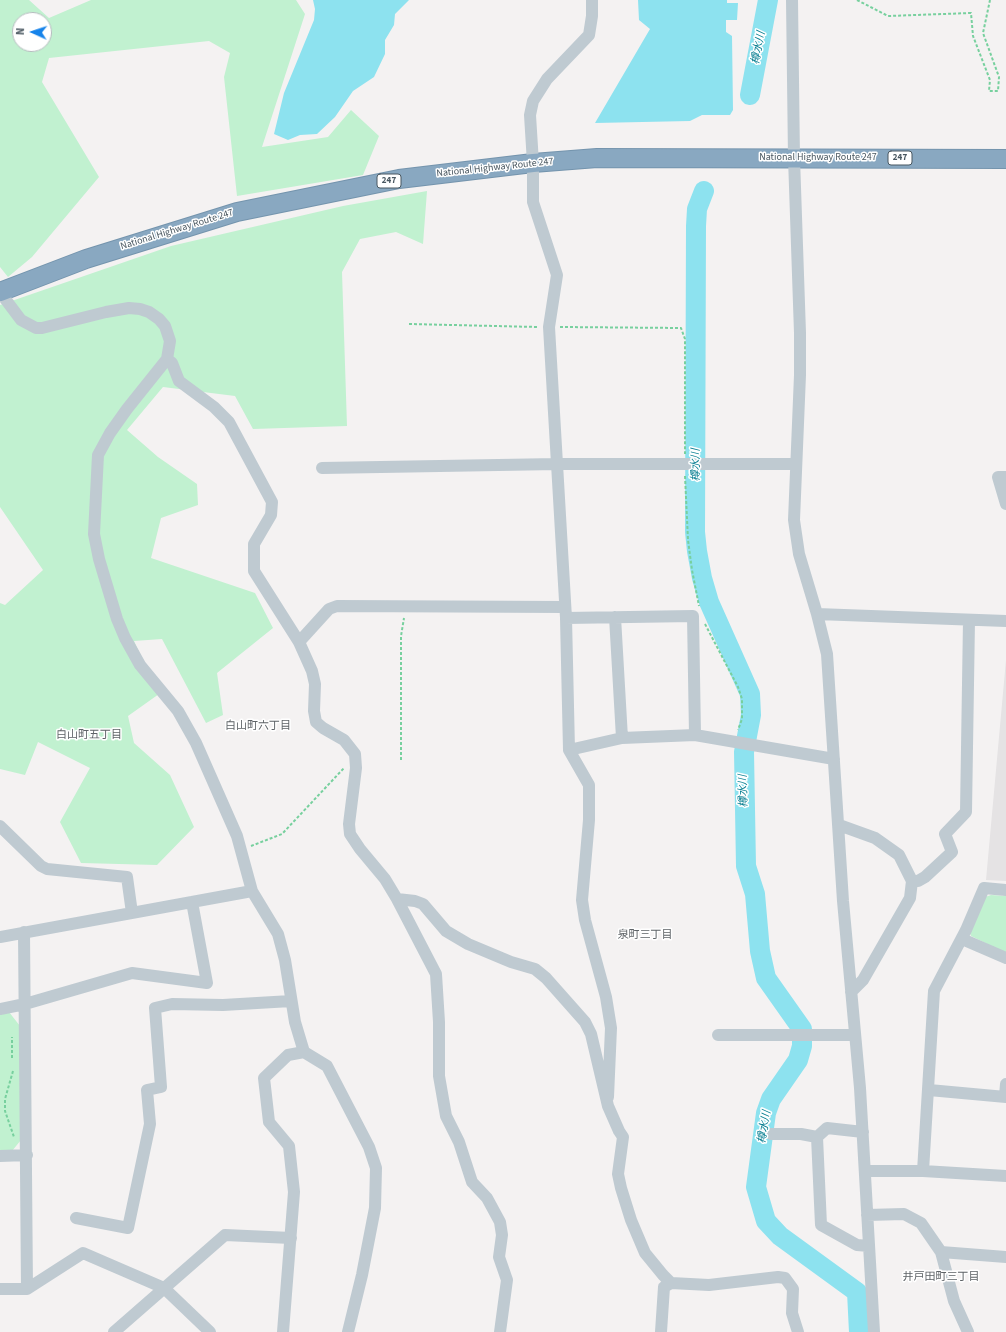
<!DOCTYPE html>
<meta charset="utf-8">
<style>
body{margin:0}
#map{position:relative;width:1006px;height:1332px;overflow:hidden;background:#f4f2f2;font-family:"Source Sans 3",sans-serif}
canvas{display:block}
.north{position:absolute;left:12px;top:12px;width:40px;height:40px;box-sizing:border-box;background:#fff;border:1px solid #b6bcbf;border-radius:50%;rotate:273deg;font-size:11px;font-weight:700;line-height:16px;text-align:center;color:#495760}
.north::after{content:'';display:block;margin:auto;width:14px;height:18px;background:#1683ea;clip-path:polygon(50% 0,100% 100%,50% 72%,0 100%)}
</style>
<div id="map">
<canvas width="1006" height="1332"></canvas>
<div class="north">N</div>
</div>
<script>
const context = document.querySelector('canvas').getContext('2d');
context.lineJoin = 'round';
function fill(path, color) {
  context.fillStyle = color;
  context.fill(path, 'evenodd');
}
function toPath(rows) {
  const path = new Path2D();
  for (const r of rows) {
    path.moveTo(r[0], r[1]);
    for (let i = 2; i < r.length; i += 2) path.lineTo(r[i], r[i + 1]);
  }
  return path;
}
function stroke(path, color, width, dash) {
  context.strokeStyle = color;
  context.lineWidth = width;
  context.lineCap = dash ? 'butt' : 'round';
  context.setLineDash(dash || []);
  context.stroke(path);
}
function write(font, color, halo, rows, align = 'center') {
  context.font = font + ' "Source Sans 3","Noto Sans JP",sans-serif';
  context.lineWidth = 3;
  context.setLineDash([]);
  context.textBaseline = 'middle';
  context.strokeStyle = halo;
  context.fillStyle = color;
  for (const [text, x, y, turn = 0] of rows) {
    context.save();
    context.translate(x, y);
    context.rotate((+turn || 0) * Math.PI / 180);
    context.textAlign = isNaN(turn) ? turn : align;
    if (halo) context.strokeText(text, 0, 0);
    context.fillText(text, 0, 0);
    context.restore();
  }
}
fill(toPath([
 [1006,660,1006,881,986,880]
]), '#e5e3e4');
fill(toPath([
 [0,0,29,0,49,18,91,0,296,0,305,14,262,147,328,137,351,110,379,136,363,175,237,196,224,77,230,53,209,41,49,58,42,82,99,177,32,257,8,277,0,267],
 [20,20,44,20,44,44,20,44],
 [427,191,423,244,396,232,360,239,342,272,347,426,253,429,235,396,163,387,127,430,158,457,197,484,198,505,161,518,151,558,255,593,273,628,217,673,223,715,206,723,162,639,134,641,159,694,128,716,134,743,170,775,194,827,157,865,81,863,60,822,90,768,38,742,25,775,0,769,0,603,5,605,43,570,0,507,0,305,171,246,343,206],
 [991,895,1006,896,1006,953,971,936,970,933,985,897],
 [9,1012,20,1026,21,1140,12,1151,0,1151,0,1014]
]), '#c1f1d0');
fill(toPath([
 [313,0,409,0,395,14,394,25,385,40,385,54,374,77,353,91,335,117,317,134,300,135,288,140,274,134,284,93,314,20,315,9],
 [638,0,727,0,727,3,738,3,737,20,726,20,726,32,732,36,733,110,730,115,702,115,690,121,595,123,650,29,639,20]
]), '#8de2ef');
stroke(toPath([
 [750,95,768,0],
 [704,191,697,209,696,226,695,532,697,551,702,578,709,602,750,694,751,715,744,752,746,866,755,894,760,951,766,978,802,1029,802,1046,798,1060,771,1099,766,1113,756,1187,766,1221,780,1236,857,1292,859,1332]
]), '#8de2ef', 20);
const highway = toPath([
 [0,292,86,259,237,212,399,179,533,163,597,158,1006,159]
]);
stroke(highway, '#7494ad', 20);
stroke(toPath([
 [857,0,888,16,971,13,973,36,990,80,989,91,998,91,999,77,983,33,990,0],
 [409,324,538,327],
 [560,327,681,328,685,339,685,454],
 [685,476,688,540,692,570,699,606],
 [705,624,738,687,742,699,742,719,738,730],
 [401,760,401,636,404,618],
 [251,846,282,834,344,768],
 [12,1058,12,1037],
 [13,1071,5,1099,5,1111,14,1137]
]), '#77d09e', 2, [3, 2]);
stroke(toPath([
 [592,0,592,16,589,35,547,79,533,101,530,115,533,163,533,202,557,275,549,327,566,618,569,750,589,785,589,820,582,900,585,920,606,997,611,1028,608,1097],
 [792,0,794,158,800,333,800,375,794,520,799,554,817,614,827,654,843,901,860,1088,874,1332],
 [0,292,21,320,36,328,42,328,106,312,129,308,140,309,149,312,159,319,165,326,170,341,167,359,127,409,110,433,98,455,94,534,99,559,117,619,125,638,140,665,178,711,196,743,237,836,252,891,278,934,285,960,295,1022,304,1052],
 [167,359,172,363,179,381,214,407,229,422,272,502,271,515,254,544,254,571,299,642,312,671,315,684,314,711,316,722,323,728,344,740,355,754,356,768,349,824,350,834,360,849,385,879,397,899,415,901,423,904,446,931,468,944,511,962,535,969,546,978,585,1022,591,1034,608,1106,619,1131,623,1137,618,1174,621,1188,631,1220,645,1253,663,1275,671,1283,709,1285,778,1277,785,1278,793,1289,792,1313,798,1332],
 [322,468,557,464,796,464],
 [1006,477,998,477,1006,504],
 [817,614,1006,621],
 [615,617,622,738],
 [566,618,693,616,695,735],
 [299,642,329,609,337,606,565,607],
 [569,750,622,738,695,735,834,759],
 [839,825,875,838,899,855,912,881,910,898,863,980,851,992],
 [0,826,41,866,47,869,127,877,132,913],
 [912,881,918,881,925,877,952,852,945,834,966,812,969,620],
 [397,899,436,974,439,1022,439,1076,446,1116,459,1142,472,1182,487,1198,500,1222,502,1235,499,1257,507,1280,500,1332],
 [24,932,27,1289],
 [0,937,252,891],
 [962,939,1006,958],
 [0,1009,25,1004,132,973,207,983,192,902],
 [718,1035,855,1035],
 [929,1090,1006,1097],
 [1005,1096,1006,1084],
 [863,1132,827,1128,817,1137,821,1225,857,1245,869,1246],
 [771,1134,801,1134,817,1137],
 [0,1156,27,1155],
 [865,1171,923,1171,1006,1176],
 [923,1171,934,991,966,930,984,888,1006,890],
 [867,1215,904,1214,921,1223,941,1252,954,1301,968,1332],
 [76,1218,128,1228,150,1124,147,1090,161,1087,155,1008,172,1004,223,1005,291,1001],
 [941,1252,1006,1257],
 [0,1289,27,1289,83,1253,164,1288,210,1332],
 [114,1332,225,1235,291,1238],
 [283,1332,294,1192,289,1146,269,1122,264,1078,288,1055,304,1052,327,1066,369,1147,376,1168,375,1208,362,1275,348,1332],
 [661,1332,664,1287,671,1283]
]), '#bfcad1', 12);
stroke(highway, '#89a8c1', 18);
for (const [x, y, w] of [
 [900,158,24],
 [389,181,24]
]) {
  const box = new Path2D();
  box.roundRect(x - w / 2, y - 7, w, 14, 3);
  context.fillStyle = '#fff';
  context.fill(box);
  stroke(box, '#495760', 1);
}
write('bold 9px', '#495760', null, [
 ["247",900,158],
 ["247",389,181]
]);
write('10px', '#495760', '#fff', [
 ["National Highway Route 247",818,158],
 ["National Highway Route 247",495,168,-6],
 ["National Highway Route 247",177,230,-17]
]);
write('italic 11px', '#0b8093', '#fff', [
 ["樽水川",759,48,-79],
 ["樽水川",697,465,-90],
 ["樽水川",744,791,-91],
 ["樽水川",765,1127,-80]
]);
write('11px', '#5e6367', '#fff', [
 ["白山町六丁目",258,727],
 ["白山町五丁目",89,736],
 ["泉町三丁目",645,936],
 ["井戸田町三丁目",941,1278]
]);
</script>
